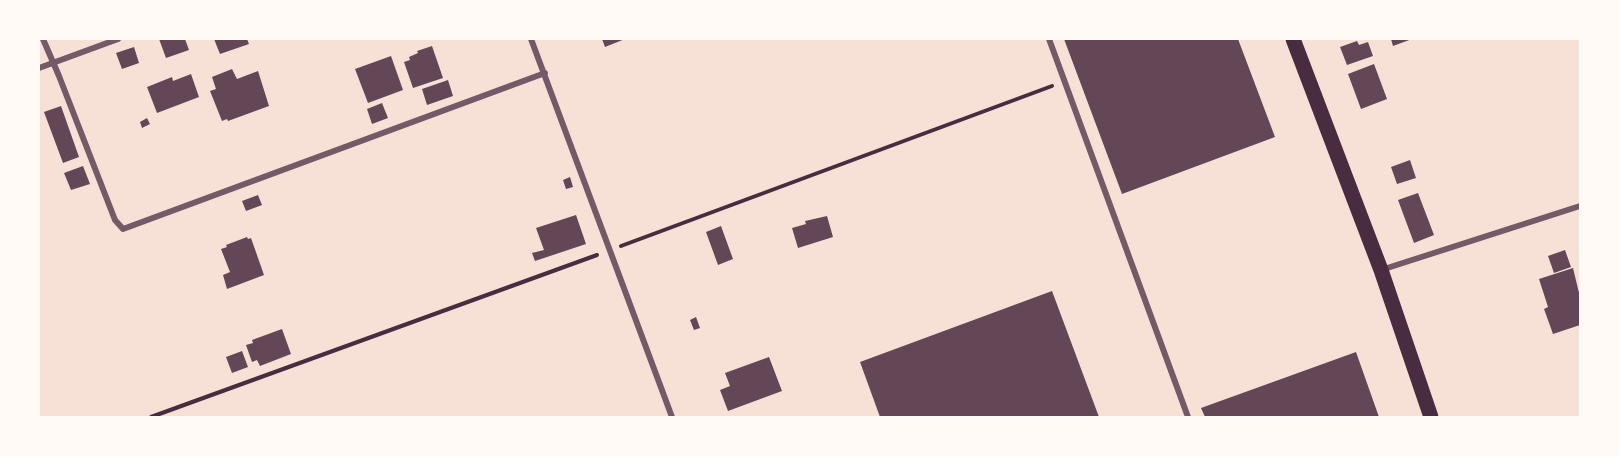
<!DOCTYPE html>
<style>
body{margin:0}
#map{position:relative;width:1619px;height:456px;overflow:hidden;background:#f7e1d7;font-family:Signika,sans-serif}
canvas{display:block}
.frame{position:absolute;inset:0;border:40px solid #fffaf5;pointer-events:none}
</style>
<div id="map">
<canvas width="1619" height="456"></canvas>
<div class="frame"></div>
</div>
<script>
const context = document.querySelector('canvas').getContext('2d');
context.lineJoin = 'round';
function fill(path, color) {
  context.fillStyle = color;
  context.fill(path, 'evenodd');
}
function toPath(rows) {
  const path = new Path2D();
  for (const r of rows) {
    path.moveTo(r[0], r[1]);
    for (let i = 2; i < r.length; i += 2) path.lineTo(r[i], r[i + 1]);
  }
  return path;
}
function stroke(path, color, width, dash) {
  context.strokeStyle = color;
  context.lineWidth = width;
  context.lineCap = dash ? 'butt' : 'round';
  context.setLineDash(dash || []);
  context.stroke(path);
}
fill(toPath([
 [159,39,185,39,189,50,166,58],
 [214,39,247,39,249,44,220,54],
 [602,39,625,39,605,47],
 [1064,39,1238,39,1275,137,1122,194],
 [1391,39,1412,39,1393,46],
 [1357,41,1359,45,1368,42,1373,56,1347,65,1340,47],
 [432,46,443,78,413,88,404,62,410,60,409,57,418,53,417,51],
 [134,47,139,63,122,69,116,53],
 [391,56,403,90,368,103,355,69],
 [1374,64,1387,99,1361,109,1348,74],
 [232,69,237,79,258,71,269,106,228,121,227,119,222,121,210,91,216,89,212,77],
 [191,74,199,97,157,113,147,87,172,77,173,81],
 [448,80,453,96,427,105,422,89],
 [382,103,388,118,372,124,367,109],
 [61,106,79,157,63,163,44,112],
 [147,118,150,124,142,128,140,122],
 [1410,160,1416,178,1397,184,1391,167],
 [83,166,90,184,71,190,64,173],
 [570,177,573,187,566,189,563,180],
 [1418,193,1434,235,1414,243,1398,200],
 [258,195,262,205,246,211,242,201],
 [576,215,586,244,535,261,532,253,544,250,536,228],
 [827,216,833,237,798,248,792,228,806,224,805,221],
 [721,226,733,259,718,265,706,232],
 [247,237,248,239,251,238,264,275,227,289,223,275,230,272,221,249,227,247,226,245],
 [1565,250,1571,267,1554,273,1548,256],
 [1573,268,1580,297,1580,325,1553,334,1544,309,1548,307,1539,279],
 [1052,291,1099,417,880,417,860,362],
 [696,317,700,328,694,330,690,320],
 [282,329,291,354,260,366,257,360,252,362,246,345,253,343,252,340],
 [242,351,248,367,232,373,226,357],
 [1356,352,1379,417,1205,417,1201,408],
 [769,357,782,391,728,411,720,390,730,386,725,373]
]), '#644757');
stroke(toPath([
 [621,246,1052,86],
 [151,417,597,255]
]), '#4a2c40', 4);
stroke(toPath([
 [43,39,59,76,115,220,123,229,545,73],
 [531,39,672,417],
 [1049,39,1188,417],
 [39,68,118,39],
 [1381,270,1580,206]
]), '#755966', 6);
stroke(toPath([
 [1293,39,1381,270,1431,417]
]), '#4a2c40', 15);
</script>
